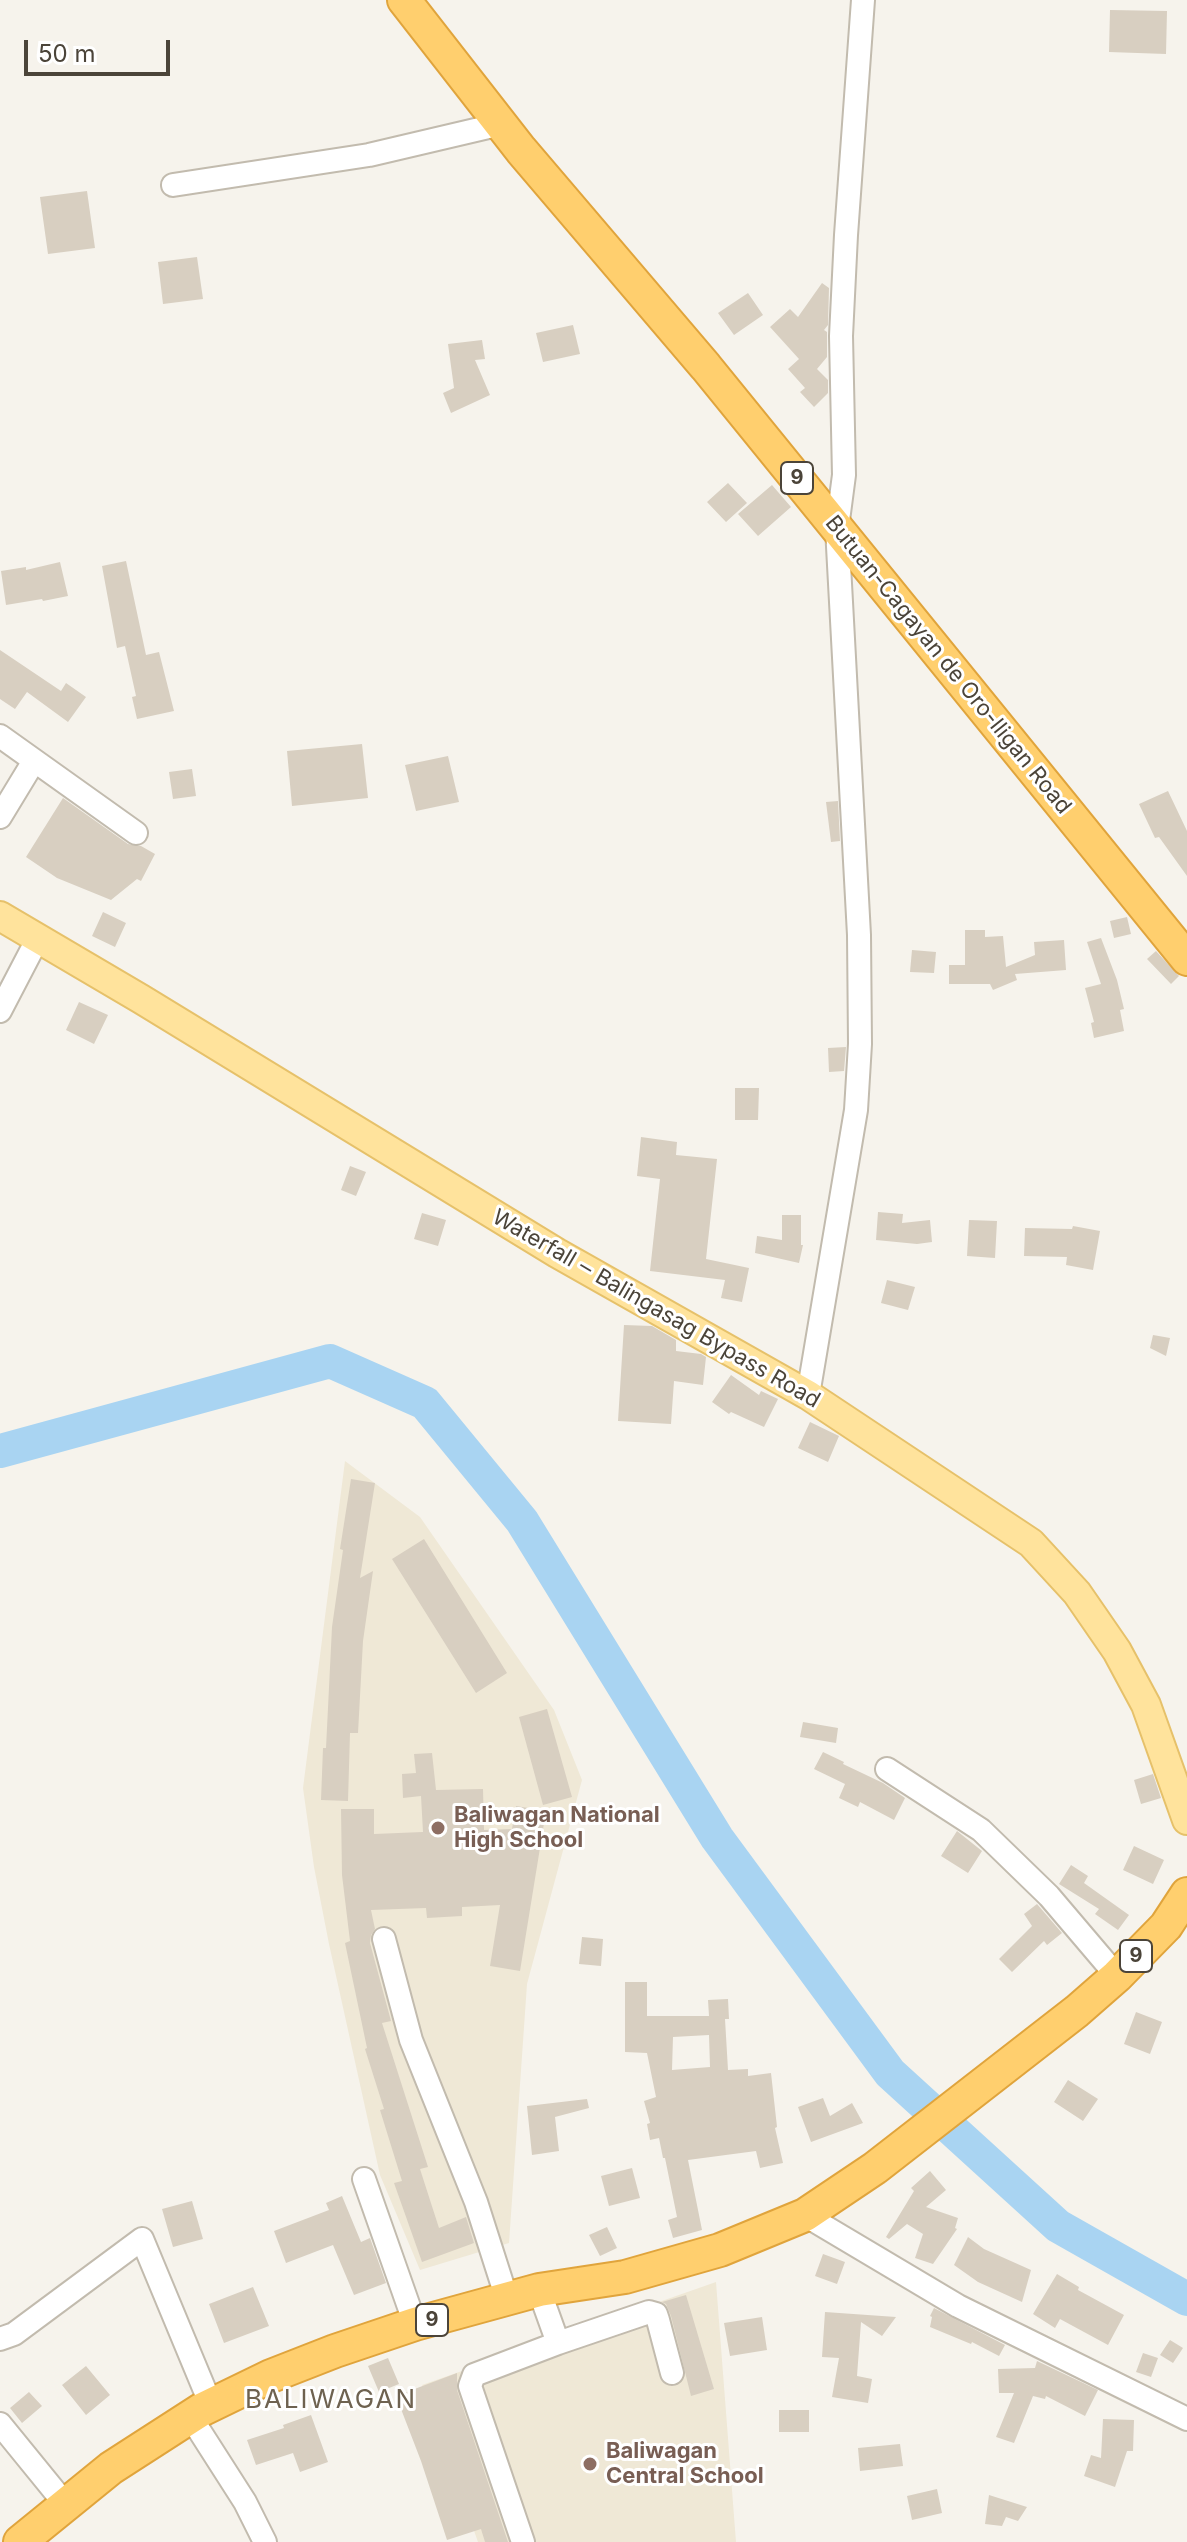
<!DOCTYPE html>
<meta charset="utf-8">
<style>
body{margin:0}
#map{position:relative;width:1187px;height:2542px;overflow:hidden;background:#f6f3ec;font-family:Inter,sans-serif}
canvas{display:block}
.scale{position:absolute;left:24px;top:40px;width:146px;height:36px;box-sizing:border-box;border:4px solid #4b4439;border-top:0;padding-left:10px;font-size:24px;line-height:28px;white-space:nowrap;color:#4b4439;-webkit-text-stroke:6px #fff;paint-order:stroke}
</style>
<div id="map">
<canvas width="1187" height="2542"></canvas>
<div class="scale">50 m</div>
</div>
<script>
const context = document.querySelector('canvas').getContext('2d');
context.lineJoin = 'round';
function fill(path, color) {
  context.fillStyle = color;
  context.fill(path, 'evenodd');
}
function toPath(rows) {
  const path = new Path2D();
  for (const r of rows) {
    path.moveTo(r[0], r[1]);
    for (let i = 2; i < r.length; i += 2) path.lineTo(r[i], r[i + 1]);
  }
  return path;
}
function stroke(path, color, width, dash) {
  context.strokeStyle = color;
  context.lineWidth = width;
  context.lineCap = dash ? 'butt' : 'round';
  context.setLineDash(dash || []);
  context.stroke(path);
}
function write(font, color, halo, rows, align = 'center') {
  context.font = font + ' Inter,sans-serif';
  context.lineWidth = 6;
  context.setLineDash([]);
  context.textBaseline = 'middle';
  context.strokeStyle = halo;
  context.fillStyle = color;
  for (const [text, x, y, turn = 0] of rows) {
    context.save();
    context.translate(x, y);
    context.rotate((+turn || 0) * Math.PI / 180);
    context.textAlign = isNaN(turn) ? turn : align;
    if (halo) context.strokeText(text, 0, 0);
    context.fillText(text, 0, 0);
    context.restore();
  }
}
fill(toPath([
 [345,1461,420,1517,554,1710,582,1780,527,1984,509,2243,420,2270,380,2175,329,1944,314,1867,303,1788],
 [716,2282,736,2542,478,2542,422,2385]
]), '#efe8d6');
stroke(toPath([
 [0,1451,330,1361,425,1403,522,1521,717,1838,890,2073,1058,2226,1187,2299]
]), '#a9d4f2', 34);
fill(toPath([
 [1110,10,1167,11,1166,54,1109,52],
 [87,191,95,248,48,254,40,197],
 [197,257,203,299,163,304,158,262],
 [822,283,829,288,828,325,824,330,827,332,827,357,817,369,828,380,828,393,814,407,800,392,805,388,788,369,799,359,770,327,790,309,798,317],
 [748,293,763,315,734,335,718,313],
 [573,325,580,354,543,362,536,333],
 [482,340,485,359,475,360,490,395,451,413,443,393,454,388,448,344],
 [728,483,747,503,726,522,707,502],
 [772,485,791,507,758,536,738,514],
 [126,561,146,655,159,652,174,711,137,719,132,697,136,696,125,646,117,648,102,566],
 [60,562,68,596,43,601,42,599,6,605,1,571,26,567,26,570],
 [0,650,61,691,66,683,86,697,68,722,27,692,15,709,0,699],
 [362,744,368,798,292,806,287,751],
 [448,756,459,802,416,811,405,765],
 [192,769,196,796,173,799,169,772],
 [1168,791,1187,831,1187,876,1159,837,1155,838,1139,804],
 [63,798,128,844,141,846,155,854,141,881,137,879,111,900,57,878,26,857],
 [838,801,840,841,831,842,826,802],
 [103,912,126,923,115,947,92,936],
 [1127,917,1131,934,1114,938,1110,921],
 [965,930,985,930,985,937,1003,936,1006,967,1035,955,1034,942,1064,940,1066,970,1015,974,1017,980,993,990,990,984,949,984,949,965,965,965],
 [1101,938,1117,980,1124,1009,1120,1010,1124,1031,1094,1038,1091,1023,1094,1022,1085,988,1101,984,1087,942],
 [912,950,936,952,934,973,910,972],
 [1156,951,1179,976,1171,984,1147,959],
 [79,1002,108,1015,94,1044,66,1030],
 [846,1047,844,1071,829,1072,828,1048],
 [735,1088,759,1088,758,1120,735,1120],
 [641,1137,677,1142,676,1155,717,1159,706,1259,749,1268,742,1302,721,1298,725,1280,650,1271,660,1179,637,1176],
 [350,1166,366,1172,356,1196,341,1190],
 [878,1212,903,1214,902,1223,930,1220,932,1242,917,1244,876,1240],
 [422,1213,446,1220,438,1246,414,1239],
 [782,1215,801,1215,801,1245,803,1245,799,1263,755,1253,757,1236,782,1240],
 [969,1220,997,1221,995,1258,967,1256],
 [1073,1226,1100,1231,1093,1270,1066,1265,1067,1257,1024,1256,1025,1228,1072,1229],
 [887,1280,915,1287,908,1310,881,1303],
 [624,1325,652,1326,676,1340,676,1351,701,1354,706,1357,703,1385,674,1381,671,1424,618,1421],
 [1153,1335,1170,1338,1166,1356,1150,1348],
 [731,1375,759,1395,761,1391,778,1399,764,1427,731,1412,729,1414,712,1402],
 [810,1422,839,1436,828,1462,798,1448],
 [351,1479,375,1483,360,1578,373,1571,363,1641,358,1733,350,1733,348,1801,321,1800,323,1748,326,1748,332,1627,343,1550,340,1549],
 [424,1539,507,1673,476,1693,392,1559],
 [547,1709,572,1797,543,1805,519,1717],
 [803,1722,838,1728,836,1743,800,1737],
 [823,1752,844,1762,843,1764,883,1783,905,1798,894,1820,860,1802,858,1807,839,1798,845,1784,814,1769],
 [432,1753,436,1790,483,1789,484,1830,512,1829,516,1806,546,1811,520,1971,490,1966,500,1905,462,1907,462,1916,427,1918,426,1908,371,1910,375,1929,371,1935,370,1943,391,2021,382,2023,428,2167,420,2169,439,2228,466,2217,474,2243,422,2262,394,2183,402,2181,380,2110,384,2109,365,2049,367,2048,345,1943,350,1941,342,1875,341,1809,374,1809,374,1834,423,1832,421,1796,403,1798,402,1774,416,1773,414,1754],
 [1153,1774,1161,1798,1141,1804,1134,1780],
 [957,1831,982,1851,968,1873,941,1856],
 [1134,1846,1164,1860,1153,1884,1123,1870],
 [1071,1865,1088,1876,1084,1883,1129,1915,1118,1930,1095,1914,1099,1909,1059,1884],
 [1037,1904,1062,1933,1047,1945,1044,1941,1012,1972,999,1959,1032,1926,1024,1914],
 [582,1937,603,1939,601,1966,579,1964],
 [625,1982,647,1982,647,2016,709,2016,708,2000,728,1999,729,2019,725,2019,728,2070,748,2069,748,2076,771,2073,777,2127,775,2128,783,2163,760,2168,756,2151,688,2160,702,2230,673,2238,668,2220,677,2217,665,2158,663,2158,659,2138,650,2140,647,2124,650,2123,644,2101,656,2097,647,2053,625,2052],
 [709,2035,710,2067,672,2070,673,2037],
 [1136,2012,1162,2022,1150,2054,1124,2044],
 [1068,2080,1098,2099,1083,2121,1054,2102],
 [823,2098,830,2116,852,2103,863,2123,811,2142,798,2107],
 [587,2099,589,2108,555,2117,559,2151,532,2155,527,2106],
 [632,2168,640,2198,609,2206,601,2176],
 [930,2171,946,2190,926,2207,958,2218,955,2228,957,2229,933,2264,915,2258,923,2234,907,2224,889,2239,886,2237,914,2191,911,2188],
 [342,2196,361,2242,370,2238,386,2283,354,2295,333,2245,286,2263,274,2231,329,2210,326,2203],
 [192,2201,203,2239,173,2247,162,2209],
 [607,2227,617,2248,600,2256,589,2235],
 [968,2237,984,2249,1031,2270,1022,2302,978,2282,954,2265],
 [823,2254,845,2262,837,2284,815,2276],
 [1057,2274,1079,2287,1078,2290,1124,2315,1108,2345,1060,2319,1055,2328,1033,2314],
 [253,2287,269,2326,224,2343,209,2304],
 [686,2295,714,2389,691,2396,671,2316,666,2304,662,2302],
 [934,2308,1005,2345,999,2356,972,2342,971,2344,930,2327,932,2317,930,2316],
 [825,2312,896,2317,882,2336,861,2322,857,2376,872,2379,868,2403,832,2397,839,2358,822,2357],
 [762,2317,767,2350,730,2356,724,2323],
 [1170,2340,1183,2348,1173,2363,1160,2355],
 [1143,2353,1158,2358,1151,2377,1136,2372],
 [388,2358,399,2384,379,2392,368,2366],
 [1037,2361,1098,2390,1085,2416,1046,2396,1045,2399,1033,2396,1014,2443,996,2437,1014,2393,999,2393,998,2369,1035,2368],
 [86,2366,110,2395,86,2415,62,2385],
 [457,2373,457,2390,508,2542,485,2542,481,2529,447,2540,421,2461,396,2396],
 [29,2392,42,2406,22,2423,10,2408],
 [779,2410,809,2410,809,2432,779,2432],
 [311,2415,328,2462,300,2472,293,2453,256,2465,247,2440,284,2428,283,2425],
 [1103,2419,1134,2420,1133,2451,1127,2451,1115,2487,1084,2476,1091,2455,1101,2458],
 [900,2444,903,2466,860,2471,858,2448],
 [937,2489,942,2513,912,2520,907,2496],
 [989,2495,1027,2507,1018,2521,1006,2517,1002,2526,985,2524]
]), '#d8cfc1');
const minor = toPath([
 [173,185,369,155,501,124],
 [0,736,136,833],
 [0,817,34,761],
 [0,1011,38,938],
 [808,1395,856,1110,860,1044,859,935,837,528,844,475,841,336,846,235,863,0],
 [887,1769,981,1830,1049,1896,1117,1976],
 [384,1939,411,2040,476,2202,507,2299],
 [364,2179,415,2324],
 [805,2215,958,2306,1187,2419],
 [539,2290,558,2343],
 [0,2339,14,2334,142,2239,211,2405],
 [190,2416,245,2502,265,2542],
 [0,2424,66,2505],
 [523,2542,470,2386,474,2375,558,2343,649,2312,656,2314,658,2320,672,2373]
]);
const major = toPath([
 [0,916,141,999,557,1253,808,1395,1031,1543,1077,1593,1117,1651,1146,1705,1187,1820]
]);
const highway = toPath([
 [404,0,521,150,706,367,1187,959],
 [20,2542,111,2468,201,2410,271,2376,335,2351,415,2324,539,2290,625,2277,720,2250,805,2215,875,2168,1077,2011,1117,1976,1166,1926,1187,1894]
]);
stroke(minor, '#c2bbae', 26);
stroke(major, '#e6c16a', 32);
stroke(highway, '#e0a43c', 36);
stroke(minor, '#fff', 22);
stroke(major, '#ffe39c', 28);
stroke(highway, '#ffcf6e', 32);
for (const [x, y, r, color] of [
 [438,1828,8,"#8d6e63"],
 [590,2464,8,"#8d6e63"]
]) {
  const dot = new Path2D();
  dot.arc(x, y, r, 0, 2 * Math.PI);
  context.fillStyle = color;
  context.fill(dot);
  stroke(dot, '#fff', 3);
}
for (const [x, y, w] of [
 [797,478,32],
 [1136,1956,32],
 [432,2320,32]
]) {
  const box = new Path2D();
  box.roundRect(x - w / 2, y - 16, w, 32, 6);
  context.fillStyle = '#fff';
  context.fill(box);
  stroke(box, '#4b4439', 2);
}
write('bold 20px', '#4b4439', null, [
 ["9",797,478],
 ["9",1136,1956],
 ["9",432,2320]
]);
write('22px', '#4b4439', '#fff', [
 ["Butuan-Cagayan de Oro-Iligan Road",948,665,51],
 ["Waterfall ‒ Balingasag Bypass Road",656,1309,30]
]);
write('bold 22px', '#785e54', '#fff', [
 ["Baliwagan National",454,1815],
 ["High School",454,1840],
 ["Baliwagan",606,2451],
 ["Central School",606,2476]
], 'left');
context.letterSpacing = '2px';
write('26px', '#6e6250', '#fff', [
 ["BALIWAGAN",331,2400]
]);
context.letterSpacing = '0px';
</script>
